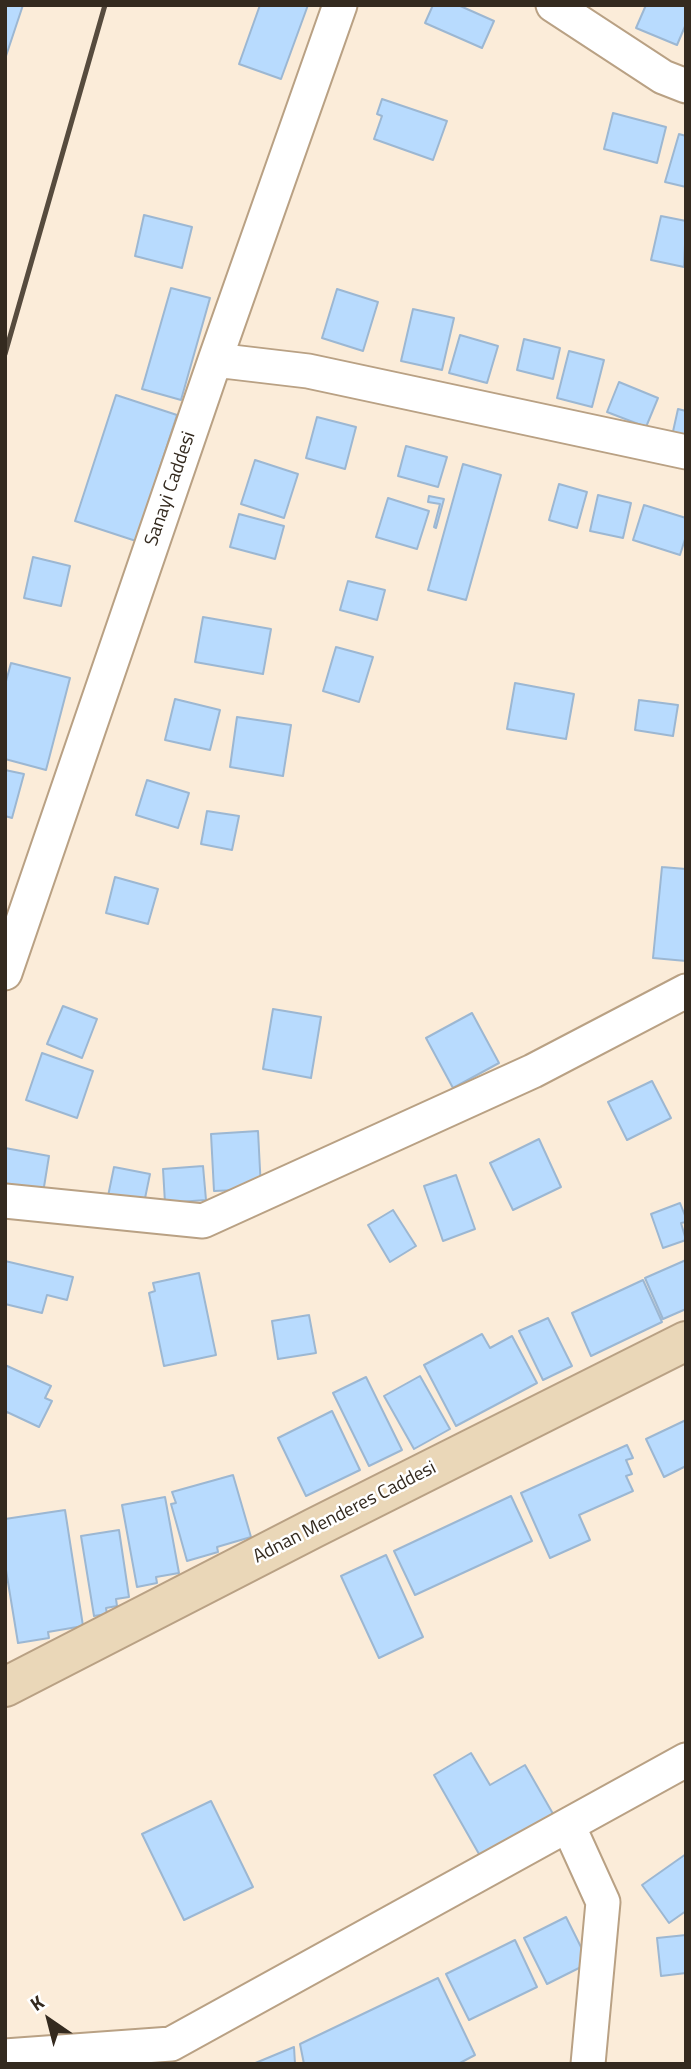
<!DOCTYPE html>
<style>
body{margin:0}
#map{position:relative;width:691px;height:2069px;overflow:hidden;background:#fbecd9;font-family:"Titillium Web",sans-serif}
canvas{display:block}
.frame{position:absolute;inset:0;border:7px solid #342a1f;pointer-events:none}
.north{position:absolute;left:14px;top:1985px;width:70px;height:70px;-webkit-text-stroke:5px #fff;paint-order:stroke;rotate:325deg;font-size:19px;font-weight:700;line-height:28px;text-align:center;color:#342a1f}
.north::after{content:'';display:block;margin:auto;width:24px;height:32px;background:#342a1f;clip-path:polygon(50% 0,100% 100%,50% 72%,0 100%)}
</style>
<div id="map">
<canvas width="691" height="2069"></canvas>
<div class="frame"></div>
<div class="north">K</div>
</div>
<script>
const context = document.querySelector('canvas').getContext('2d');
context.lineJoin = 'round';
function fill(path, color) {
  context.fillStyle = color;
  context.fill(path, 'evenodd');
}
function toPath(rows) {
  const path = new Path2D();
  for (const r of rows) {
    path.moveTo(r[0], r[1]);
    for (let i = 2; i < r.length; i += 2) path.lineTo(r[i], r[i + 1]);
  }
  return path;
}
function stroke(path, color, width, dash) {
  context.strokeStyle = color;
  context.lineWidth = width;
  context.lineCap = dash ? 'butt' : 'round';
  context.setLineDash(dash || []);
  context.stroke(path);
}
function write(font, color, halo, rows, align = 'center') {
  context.font = font + ' "Titillium Web",sans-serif';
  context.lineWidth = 5;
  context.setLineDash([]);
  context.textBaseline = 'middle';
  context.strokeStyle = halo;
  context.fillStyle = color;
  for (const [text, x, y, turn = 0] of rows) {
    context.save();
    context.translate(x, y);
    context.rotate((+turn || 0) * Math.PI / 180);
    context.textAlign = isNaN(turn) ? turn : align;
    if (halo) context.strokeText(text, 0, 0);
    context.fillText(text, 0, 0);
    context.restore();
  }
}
const building = toPath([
 [5,5,23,5,5,59,5,5],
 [260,5,308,5,281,79,239,64,260,5],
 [433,5,458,5,494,21,482,48,425,23,433,5],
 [646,5,686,5,686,24,677,45,636,28,646,5],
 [382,99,447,121,433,160,374,139,382,116,377,114,382,99],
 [613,113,666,127,657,163,604,149,613,113],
 [679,134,686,136,686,187,665,182,679,134],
 [144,215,192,227,182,268,135,256,144,215],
 [661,216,686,221,684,267,651,260,661,216],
 [171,288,210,298,181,400,142,389,171,288],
 [337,289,378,302,363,351,322,338,337,289],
 [413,309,454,318,442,370,401,361,413,309],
 [460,335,498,346,487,383,449,373,460,335],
 [524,339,560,348,553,379,517,370,524,339],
 [569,351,604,360,592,407,557,398,569,351],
 [619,382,658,398,646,427,607,412,619,382],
 [116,395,177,415,136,541,75,521,116,395],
 [678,409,686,411,686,448,670,445,678,409],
 [317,417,356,427,345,469,306,458,317,417],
 [406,446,447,457,438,487,398,476,406,446],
 [255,460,298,474,284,518,241,504,255,460],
 [463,464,501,475,466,600,428,590,463,464],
 [559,484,587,492,577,528,549,520,559,484],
 [598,495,631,503,623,538,590,531,598,495],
 [429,496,444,499,436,528,434,527,440,504,428,502,429,496],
 [388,498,429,511,417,549,376,537,388,498],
 [644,505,686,518,686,536,680,555,633,540,644,505],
 [239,514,284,526,275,559,230,547,239,514],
 [33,557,70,566,61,606,24,598,33,557],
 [348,581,385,590,377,620,340,610,348,581],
 [203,617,271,629,263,674,195,662,203,617],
 [336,647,373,657,359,702,323,691,336,647],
 [11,663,70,678,46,770,5,759,5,685,11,663],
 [515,683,574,694,566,739,507,729,515,683],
 [175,699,220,710,210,750,165,740,175,699],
 [639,700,678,705,673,736,635,730,639,700],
 [237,717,291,725,283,776,230,767,237,717],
 [5,770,24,774,12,818,5,816,5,770],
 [147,780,189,793,178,828,136,815,147,780],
 [207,811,239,816,232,850,201,844,207,811],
 [662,867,686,869,686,961,653,958,662,867],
 [115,877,158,889,148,924,106,913,115,877],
 [63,1006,97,1019,82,1058,47,1044,63,1006],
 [273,1009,321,1017,311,1078,263,1069,273,1009],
 [472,1013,499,1063,453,1088,426,1038,472,1013],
 [42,1053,93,1071,77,1118,26,1100,42,1053],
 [652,1081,671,1118,627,1140,608,1102,652,1081],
 [258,1131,261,1189,214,1191,211,1134,258,1131],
 [539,1139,561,1187,513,1210,490,1163,539,1139],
 [5,1148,49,1156,43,1193,5,1186,5,1148],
 [203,1166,206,1200,165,1203,163,1169,203,1166],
 [114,1167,150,1174,143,1208,107,1201,114,1167],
 [456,1175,475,1229,443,1241,424,1186,456,1175],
 [680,1203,686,1218,686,1222,681,1223,686,1240,663,1248,651,1214,680,1203],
 [393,1210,416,1246,390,1262,368,1225,393,1210],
 [686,1260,686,1309,663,1319,645,1278,686,1260],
 [5,1261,73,1277,67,1300,47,1295,42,1313,5,1304,5,1261],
 [199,1273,216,1355,164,1366,149,1293,155,1291,153,1283,199,1273],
 [643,1280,662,1322,591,1356,572,1313,643,1280],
 [309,1315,316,1353,278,1359,272,1321,309,1315],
 [548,1318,572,1366,543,1380,519,1331,548,1318],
 [482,1334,490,1348,512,1336,537,1383,456,1426,424,1365,482,1334],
 [5,1365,51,1386,45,1398,52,1401,39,1427,7,1412,5,1416,5,1365],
 [420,1376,450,1429,414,1449,384,1396,420,1376],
 [366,1377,402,1450,369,1466,333,1393,366,1377],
 [332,1411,360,1470,306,1496,278,1438,332,1411],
 [686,1420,686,1466,664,1477,646,1439,686,1420],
 [627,1445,633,1458,626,1460,632,1474,626,1476,633,1491,579,1515,590,1540,550,1558,521,1493,627,1445],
 [233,1475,251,1537,217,1547,218,1552,187,1561,171,1504,176,1503,172,1492,233,1475],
 [511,1496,532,1541,415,1595,394,1551,511,1496],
 [165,1497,179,1573,156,1577,157,1583,137,1587,122,1505,165,1497],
 [65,1510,83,1626,48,1632,49,1638,18,1643,5,1564,5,1519,65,1510],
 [119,1530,129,1597,116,1599,117,1606,106,1608,107,1614,94,1616,81,1536,119,1530],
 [386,1555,423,1637,379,1658,341,1576,386,1555],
 [471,1753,490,1785,525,1765,556,1819,483,1861,434,1775,471,1753],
 [211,1801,253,1887,184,1920,142,1834,211,1801],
 [686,1854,686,1911,669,1923,642,1885,686,1854],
 [566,1917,589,1963,547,1984,524,1938,566,1917],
 [686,1935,686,1973,661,1976,657,1938,686,1935],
 [515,1940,537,1987,469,2020,446,1974,515,1940],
 [438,1978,475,2055,458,2064,304,2064,300,2044,438,1978],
 [294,2047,295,2064,253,2064,294,2047]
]);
fill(building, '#b8dbfe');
stroke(building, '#9cb7d2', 2);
const street = toPath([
 [553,5,663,77,686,86],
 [215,360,308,371,686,452],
 [5,973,215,360,340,5],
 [5,1201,203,1221,533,1071,686,991],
 [568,1825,603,1902,588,2064],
 [5,2056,171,2044,686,1760]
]);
const secondary = toPath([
 [5,1687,314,1528,686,1341]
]);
stroke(street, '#b9a184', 37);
stroke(secondary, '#b9a184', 42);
stroke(street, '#fff', 33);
stroke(secondary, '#ead7b8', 38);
stroke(toPath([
 [5,354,105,5]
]), '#564b3e', 5);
write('19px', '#342a1f', '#fff', [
 ["Sanayi Caddesi",171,489,-71],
 ["Adnan Menderes Caddesi",345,1513,-27]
]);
</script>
